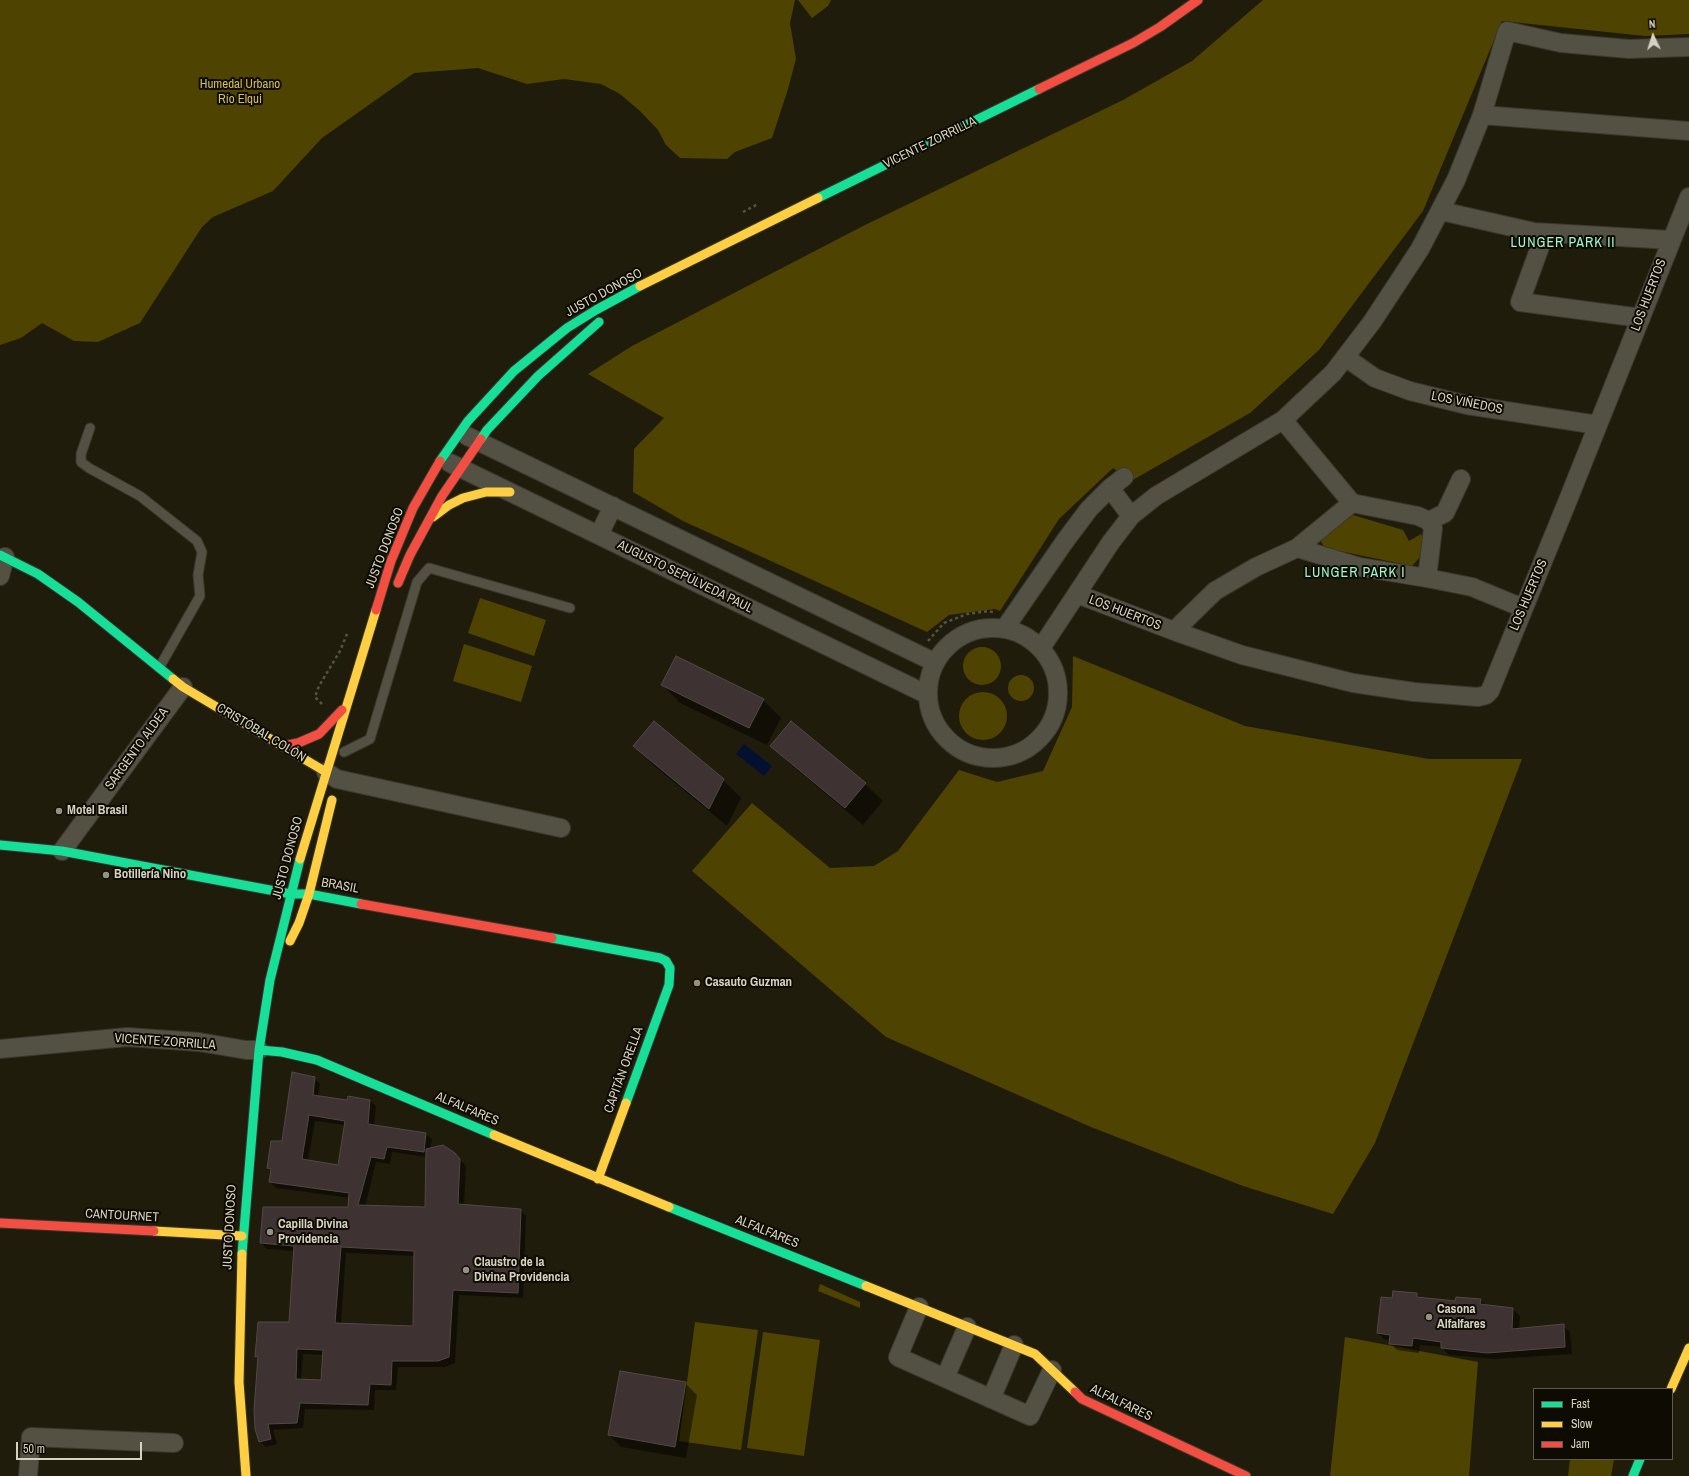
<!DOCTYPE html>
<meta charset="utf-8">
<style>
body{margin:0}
#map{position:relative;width:1689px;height:1476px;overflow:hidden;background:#201c0c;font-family:"Archivo Narrow",sans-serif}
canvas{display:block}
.legend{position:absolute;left:1533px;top:1388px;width:140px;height:72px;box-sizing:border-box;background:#0e0b02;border:1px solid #5e5b4e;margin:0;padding:5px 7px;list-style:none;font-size:12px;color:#d6d2c1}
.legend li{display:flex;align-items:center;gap:8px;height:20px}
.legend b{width:20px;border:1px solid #5e5b4e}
.north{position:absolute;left:1633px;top:16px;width:40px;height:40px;-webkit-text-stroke:3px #0e0b02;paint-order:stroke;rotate:356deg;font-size:11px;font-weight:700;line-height:16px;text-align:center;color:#d6d2c1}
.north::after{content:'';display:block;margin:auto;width:14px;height:18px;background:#d6d2c1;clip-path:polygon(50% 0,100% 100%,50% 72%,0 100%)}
.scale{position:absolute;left:16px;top:1442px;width:126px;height:18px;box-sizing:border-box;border:2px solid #d6d2c1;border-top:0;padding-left:5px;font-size:12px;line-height:14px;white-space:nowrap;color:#d6d2c1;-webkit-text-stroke:3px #0e0b02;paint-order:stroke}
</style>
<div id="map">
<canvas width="1689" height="1476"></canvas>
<ul class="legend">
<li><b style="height:5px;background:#16e098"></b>Fast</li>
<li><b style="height:5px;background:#ffcf43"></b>Slow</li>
<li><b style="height:5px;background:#f24e42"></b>Jam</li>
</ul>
<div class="north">N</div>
<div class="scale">50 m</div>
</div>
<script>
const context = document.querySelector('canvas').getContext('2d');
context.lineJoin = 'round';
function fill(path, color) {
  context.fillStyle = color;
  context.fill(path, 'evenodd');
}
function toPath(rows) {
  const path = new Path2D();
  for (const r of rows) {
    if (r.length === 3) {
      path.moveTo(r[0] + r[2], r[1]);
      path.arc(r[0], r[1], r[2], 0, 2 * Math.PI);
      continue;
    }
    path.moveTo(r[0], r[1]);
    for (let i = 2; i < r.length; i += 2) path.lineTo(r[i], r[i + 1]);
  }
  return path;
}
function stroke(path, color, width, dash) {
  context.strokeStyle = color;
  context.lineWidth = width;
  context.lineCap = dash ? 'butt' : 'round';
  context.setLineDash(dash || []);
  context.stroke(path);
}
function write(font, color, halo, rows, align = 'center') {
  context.font = font + ' "Archivo Narrow",sans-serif';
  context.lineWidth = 4;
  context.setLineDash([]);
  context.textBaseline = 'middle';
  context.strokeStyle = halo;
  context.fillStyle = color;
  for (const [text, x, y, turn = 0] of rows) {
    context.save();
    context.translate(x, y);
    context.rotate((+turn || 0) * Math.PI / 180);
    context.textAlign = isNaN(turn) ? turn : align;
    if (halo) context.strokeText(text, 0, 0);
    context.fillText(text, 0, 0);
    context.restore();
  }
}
fill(toPath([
 [0,0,795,0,790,23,796,59,788,89,772,138,735,152,727,159,680,158,666,145,658,130,640,111,620,94,601,84,564,79,527,84,478,68,414,73,322,138,273,191,213,217,202,227,140,323,98,342,74,341,42,323,21,338,0,345],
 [798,0,831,0,828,6,812,18],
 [1263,0,1689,0,1689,34,1645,36,1502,21,1423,211,1319,350,1250,413,1131,481,1113,468,1059,519,1000,611,995,609,949,615,927,632,683,521,633,492,634,449,664,418,588,374,632,346,863,226,1123,100,1192,61],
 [1353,515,1403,530,1409,541,1421,534,1423,540,1421,556,1412,566,1325,548,1320,540],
 [480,598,546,620,534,656,468,633],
 [464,644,532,666,521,702,453,681],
 [982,666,19],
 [1073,656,1245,726,1429,759,1522,759,1375,1143,1333,1214,1243,1186,1091,1127,886,1037,692,871,752,803,830,868,874,866,898,851,959,770,997,782,1043,771,1072,707],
 [1021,688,13],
 [983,716,24],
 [820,1284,860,1302,860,1308,818,1291],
 [695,1322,758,1330,741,1450,679,1441],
 [763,1332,820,1340,804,1456,747,1448],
 [1345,1337,1478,1362,1469,1476,1330,1476],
 [1570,1459,1614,1459,1611,1476,1568,1476]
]), '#4f4302');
fill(toPath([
 [744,744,772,766,764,776,736,754]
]), '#031030');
fill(toPath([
 [663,685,763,700,781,718,767,745,680,703],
 [771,745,865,784,883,801,863,825,789,763],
 [634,746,723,780,741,798,727,826,652,764],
 [314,1078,320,1084,318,1097,348,1101,370,1101,376,1106,374,1126,426,1134,432,1139,430,1149,455,1154,466,1166,464,1206,520,1210,526,1216,523,1298,459,1295,455,1363,445,1367,398,1367,396,1390,375,1390,374,1410,305,1409,303,1428,273,1430,277,1444,266,1447,260,1442,259,1359,256,1356,290,1323,294,1251,267,1249,261,1243,349,1208,350,1198,276,1188,270,1182,271,1171,268,1168,283,1142],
 [315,1121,345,1125,339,1166,308,1161],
 [392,1152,427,1157,426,1208,365,1207,376,1162,390,1164],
 [346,1253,415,1256,414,1327,341,1324],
 [303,1354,324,1355,322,1381,301,1380],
 [1417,1294,1421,1299,1456,1302,1481,1300,1486,1306,1513,1309,1520,1316,1519,1329,1563,1326,1570,1332,1572,1354,1494,1359,1449,1355,1441,1347,1420,1345,1419,1353,1397,1350,1390,1343,1390,1340,1385,1340,1378,1333,1393,1300],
 [685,1383,697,1395,686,1458,621,1447,609,1435]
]), '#0007');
const building = toPath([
 [676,656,764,699,749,728,661,685,676,656],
 [654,721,724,779,709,809,633,746,654,721],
 [791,721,866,783,845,808,770,746,791,721],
 [292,1072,315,1077,313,1095,347,1100,348,1096,370,1100,368,1124,426,1133,424,1152,387,1147,384,1159,371,1157,358,1205,425,1207,426,1149,443,1145,455,1153,460,1159,458,1204,521,1209,518,1293,453,1290,449,1357,438,1361,392,1361,391,1385,370,1384,368,1405,300,1403,297,1423,268,1424,271,1439,259,1442,255,1429,254,1410,258,1356,255,1357,258,1322,289,1322,294,1246,260,1243,263,1207,348,1207,349,1193,269,1182,271,1169,267,1168,271,1141,282,1141,292,1072],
 [309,1115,345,1121,338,1165,302,1159,309,1115],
 [341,1247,414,1251,413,1326,335,1323,341,1247],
 [297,1349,323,1350,321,1380,296,1379,297,1349],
 [1393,1291,1417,1293,1417,1297,1455,1301,1456,1297,1481,1299,1480,1304,1513,1308,1512,1329,1564,1324,1565,1347,1487,1353,1441,1348,1441,1342,1413,1338,1412,1346,1389,1344,1390,1335,1377,1333,1381,1297,1392,1298,1393,1291],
 [620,1371,686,1382,675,1447,608,1435,620,1371]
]);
fill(building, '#3f3232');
stroke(building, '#504945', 1);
const lane = toPath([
 [90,428,81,454,81,462,89,468,140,496,197,541,202,552,198,575,200,596,159,668],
 [344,752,370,739,417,582,429,568,570,608]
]);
const street = toPath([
 [1482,115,1689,131],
 [1441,211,1534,232,1671,240],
 [1545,233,1520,302,1641,318],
 [1345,357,1375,378,1410,391,1467,405,1598,425],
 [1283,420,1352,503,1418,516,1429,521,1433,528,1427,578,1472,587,1523,608],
 [467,436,934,662],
 [450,463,928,695],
 [1110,488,1131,516],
 [1429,521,1445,513,1461,479],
 [599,535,613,506],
 [1297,548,1360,567,1427,578],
 [0,576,5,557],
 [1077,594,1174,631,1242,655,1353,683,1414,692,1478,697,1486,695,1490,691,1568,500,1689,197],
 [993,693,65],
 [1005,628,1065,541,1089,509,1110,488,1124,477],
 [1174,631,1215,591,1256,567,1297,548,1352,503],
 [1041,648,1111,542,1131,516,1156,496,1283,420,1333,373,1372,322,1420,249,1456,180,1482,115,1507,31,1561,43,1629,49,1689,47],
 [326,772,337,779,561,828],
 [62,851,183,687],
 [0,1049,127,1037,199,1042,246,1050,259,1050],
 [919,1307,898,1357,1030,1416,1052,1370],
 [945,1378,967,1327],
 [991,1399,1014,1345],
 [28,1476,31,1437,174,1443]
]);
const fast = toPath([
 [818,198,1039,89],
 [481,439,487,430,538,376,599,322],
 [440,461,468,421,514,371,567,328,596,310,640,286],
 [0,555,38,574,78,602,173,679],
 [0,845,62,851,291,894,309,894,361,904],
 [552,938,660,958,666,961,670,968,669,985,626,1103],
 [259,1050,282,1052,317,1060,494,1135],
 [669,1207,866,1286],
 [242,1254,259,1050,270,980,300,859],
 [1633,1476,1640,1459]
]);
const slow = toPath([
 [640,286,818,198],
 [433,517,449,505,463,498,486,492,510,492],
 [173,679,183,687,326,772],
 [300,859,376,610],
 [290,941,299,923,309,894,332,800],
 [494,1135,669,1207],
 [598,1179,626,1103],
 [154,1231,242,1236],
 [242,1254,239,1382,246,1476],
 [866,1286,1035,1354,1075,1392],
 [1671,1389,1689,1348]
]);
const jam = toPath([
 [1039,89,1133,43,1160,27,1198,0],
 [398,583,410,555,442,496,481,439],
 [376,610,391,561,413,508,440,461],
 [283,746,298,743,319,734,342,710],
 [361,904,552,938],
 [0,1223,154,1231],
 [1075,1392,1082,1399,1246,1476]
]);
stroke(lane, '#3b382d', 11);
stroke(street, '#3b382d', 20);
stroke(fast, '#3b382d', 11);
stroke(slow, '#3b382d', 11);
stroke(jam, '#3b382d', 11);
stroke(toPath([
 [743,212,758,204],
 [928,641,944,623,967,614,989,611,995,613],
 [322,704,315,697,319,686,340,651,347,634]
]), '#555247', 2.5, [3, 3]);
stroke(lane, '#535044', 9);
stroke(street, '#535044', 18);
stroke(fast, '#16e098', 9);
stroke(slow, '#ffcf43', 9);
stroke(jam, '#f24e42', 9);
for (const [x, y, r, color] of [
 [59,811,4,"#969282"],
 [106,875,4,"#969282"],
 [697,983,4,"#969282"],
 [270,1232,4,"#969282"],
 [466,1270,4,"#969282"],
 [1429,1317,4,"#969282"]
]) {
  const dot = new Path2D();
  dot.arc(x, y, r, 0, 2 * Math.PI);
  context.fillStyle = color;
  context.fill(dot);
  stroke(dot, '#0e0b02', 1.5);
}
write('13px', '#d6bf55', '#0e0b02', [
 ["Humedal Urbano",240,85],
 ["Río Elqui",240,100]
]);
write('13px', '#d6d2c1', '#0e0b02', [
 ["VICENTE ZORRILLA",930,143,-26],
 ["JUSTO DONOSO",604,293,-29],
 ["LOS HUERTOS",1649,295,-69],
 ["LOS VIÑEDOS",1467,403,11],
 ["JUSTO DONOSO",385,548,-69],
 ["AUGUSTO SEPÚLVEDA PAUL",685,577,26],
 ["LOS HUERTOS",1529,595,-67],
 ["LOS HUERTOS",1125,613,21],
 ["CRISTÓBAL COLÓN",261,733,31],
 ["SARGENTO ALDEA",137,749,-54],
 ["JUSTO DONOSO",288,858,-75],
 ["BRASIL",340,886,10],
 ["VICENTE ZORRILLA",165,1042,4],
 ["CAPITÁN ORELLA",624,1070,-70],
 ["ALFALFARES",467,1109,23],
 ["CANTOURNET",122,1216,3],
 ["JUSTO DONOSO",230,1227,-87],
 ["ALFALFARES",767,1232,22],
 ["ALFALFARES",1121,1403,26]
]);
write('bold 13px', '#d6d2c1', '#0e0b02', [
 ["Motel Brasil",67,811],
 ["Botillería Nino",114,875],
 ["Casauto Guzman",705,983],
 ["Capilla Divina",278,1225],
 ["Providencia",278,1240],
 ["Claustro de la",474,1263],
 ["Divina Providencia",474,1278],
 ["Casona",1437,1310],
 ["Alfalfares",1437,1325]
], 'left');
context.letterSpacing = '1px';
write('14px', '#9ff5ce', '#0e0b02', [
 ["LUNGER PARK II",1563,243],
 ["LUNGER PARK I",1355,573]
]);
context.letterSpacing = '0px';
</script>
